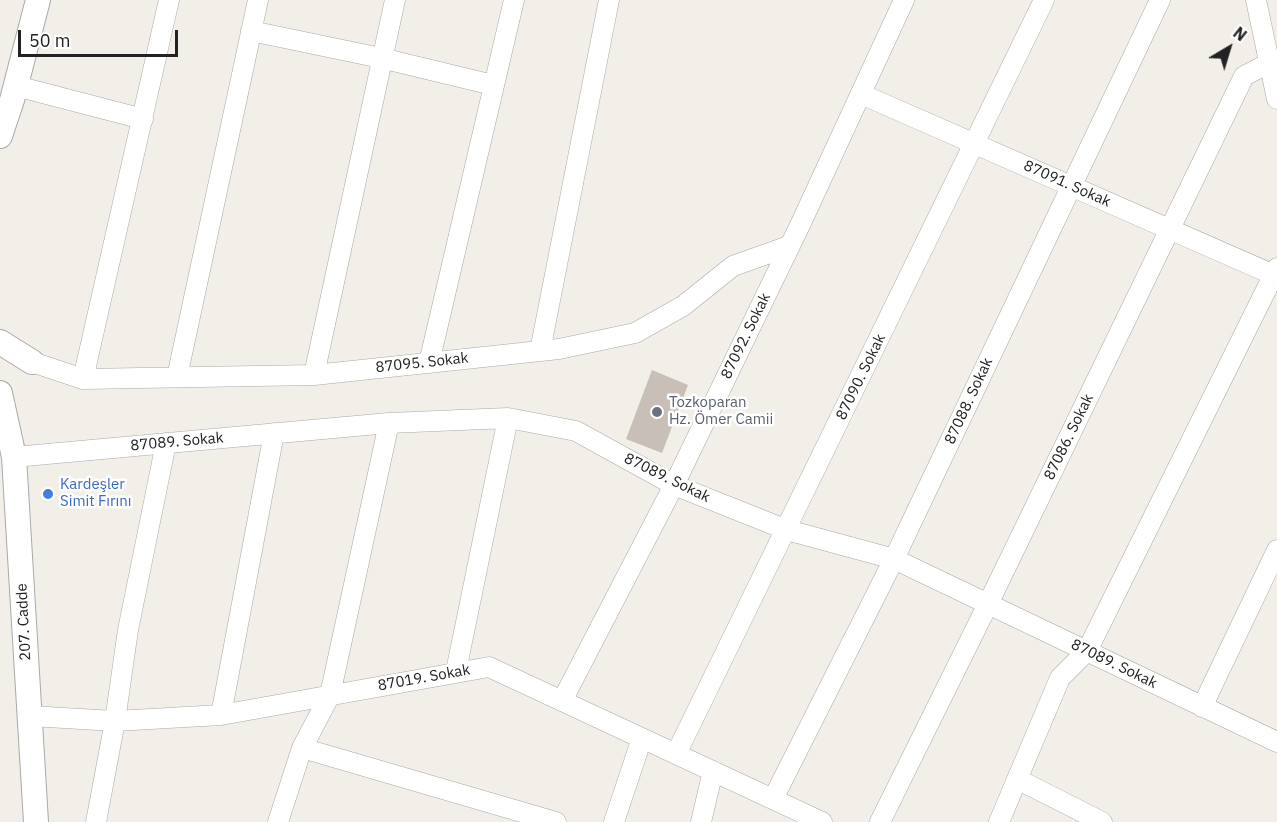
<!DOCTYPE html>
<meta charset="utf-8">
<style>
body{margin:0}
#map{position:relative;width:1277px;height:822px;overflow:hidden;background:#f2efe9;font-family:"IBM Plex Sans",sans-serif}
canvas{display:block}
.north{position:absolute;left:1199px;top:18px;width:60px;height:60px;-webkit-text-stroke:4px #fff;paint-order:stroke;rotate:38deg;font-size:16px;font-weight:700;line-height:24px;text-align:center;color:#222}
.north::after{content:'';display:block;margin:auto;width:21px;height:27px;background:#222;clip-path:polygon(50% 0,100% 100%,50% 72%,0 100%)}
.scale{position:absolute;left:18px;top:30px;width:160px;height:27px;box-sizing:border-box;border:3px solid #222;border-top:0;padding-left:8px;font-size:18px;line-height:21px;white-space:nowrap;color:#222;-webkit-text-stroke:4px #fff;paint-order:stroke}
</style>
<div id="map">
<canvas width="1277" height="822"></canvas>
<div class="north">N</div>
<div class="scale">50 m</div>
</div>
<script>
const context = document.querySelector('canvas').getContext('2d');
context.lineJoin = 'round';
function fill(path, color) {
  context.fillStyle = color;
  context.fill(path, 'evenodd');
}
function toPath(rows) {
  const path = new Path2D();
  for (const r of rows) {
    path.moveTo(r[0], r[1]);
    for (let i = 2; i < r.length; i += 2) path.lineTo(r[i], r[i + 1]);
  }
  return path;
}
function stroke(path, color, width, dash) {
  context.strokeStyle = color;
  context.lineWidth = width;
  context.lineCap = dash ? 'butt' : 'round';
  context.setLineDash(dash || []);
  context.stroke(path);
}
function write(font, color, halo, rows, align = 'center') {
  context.font = font + ' "IBM Plex Sans",sans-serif';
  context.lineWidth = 5;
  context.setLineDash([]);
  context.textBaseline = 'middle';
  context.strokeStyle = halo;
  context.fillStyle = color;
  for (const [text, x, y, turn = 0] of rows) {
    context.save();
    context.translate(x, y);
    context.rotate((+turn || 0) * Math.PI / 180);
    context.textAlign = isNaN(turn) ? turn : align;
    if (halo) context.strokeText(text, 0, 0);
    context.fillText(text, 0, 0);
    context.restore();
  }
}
fill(toPath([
 [652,370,688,385,662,453,626,439]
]), '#c7bfb8');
const minor = toPath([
 [1256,0,1277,99],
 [251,31,381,58,493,85],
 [16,86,143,119],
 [861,94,1274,275],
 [540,351,609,0],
 [32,362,83,379,314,375,559,349,635,333,683,306,733,266,789,246],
 [429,363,514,0],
 [314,375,395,0],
 [177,377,258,0],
 [83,379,169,0],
 [14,457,389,423,508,418,576,431,674,485,787,530,894,559,1277,742],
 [456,671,508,418],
 [562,701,674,485,801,223,904,0],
 [1202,707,1277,550],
 [221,715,274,433],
 [30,716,115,721,221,715,489,667,822,822],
 [302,748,556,822],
 [676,754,1044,0],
 [1017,779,1102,822],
 [773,799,894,559,1160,0],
 [96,822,115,721,128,630,166,443],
 [278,822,302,748,330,695,389,423],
 [614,822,642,738],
 [701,822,713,771],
 [880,822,988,604,1244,76,1269,63,1277,63],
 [999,822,1060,678,1087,651,1277,268]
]);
const tertiary = toPath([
 [0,136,12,100,38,0],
 [0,342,32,362],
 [0,393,14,457,36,822]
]);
stroke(minor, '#a9a9a9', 21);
stroke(tertiary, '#a9a9a9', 26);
stroke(minor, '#fff', 20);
stroke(tertiary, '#fff', 24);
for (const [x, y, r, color] of [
 [657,412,6,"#6b7280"],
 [48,494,6,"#3f7fe0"]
]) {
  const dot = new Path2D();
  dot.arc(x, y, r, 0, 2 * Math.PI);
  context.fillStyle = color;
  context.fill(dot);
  stroke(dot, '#fff', 2);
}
write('15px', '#222', '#fff', [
 ["87091. Sokak",1067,184,24],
 ["87092. Sokak",746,336,-64],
 ["87095. Sokak",422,363,-6],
 ["87090. Sokak",861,377,-64],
 ["87088. Sokak",969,401,-65],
 ["87086. Sokak",1069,437,-64],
 ["87089. Sokak",177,442,-5],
 ["87089. Sokak",667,478,26],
 ["207. Cadde",24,622,-93],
 ["87089. Sokak",1114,664,26],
 ["87019. Sokak",424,678,-10]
]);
write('15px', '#5b616d', '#fff', [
 ["Tozkoparan",669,403],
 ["Hz. Ömer Camii",669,420]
], 'left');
write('15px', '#366cbe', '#fff', [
 ["Kardeşler",60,485],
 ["Simit Fırını",60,502]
], 'left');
</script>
